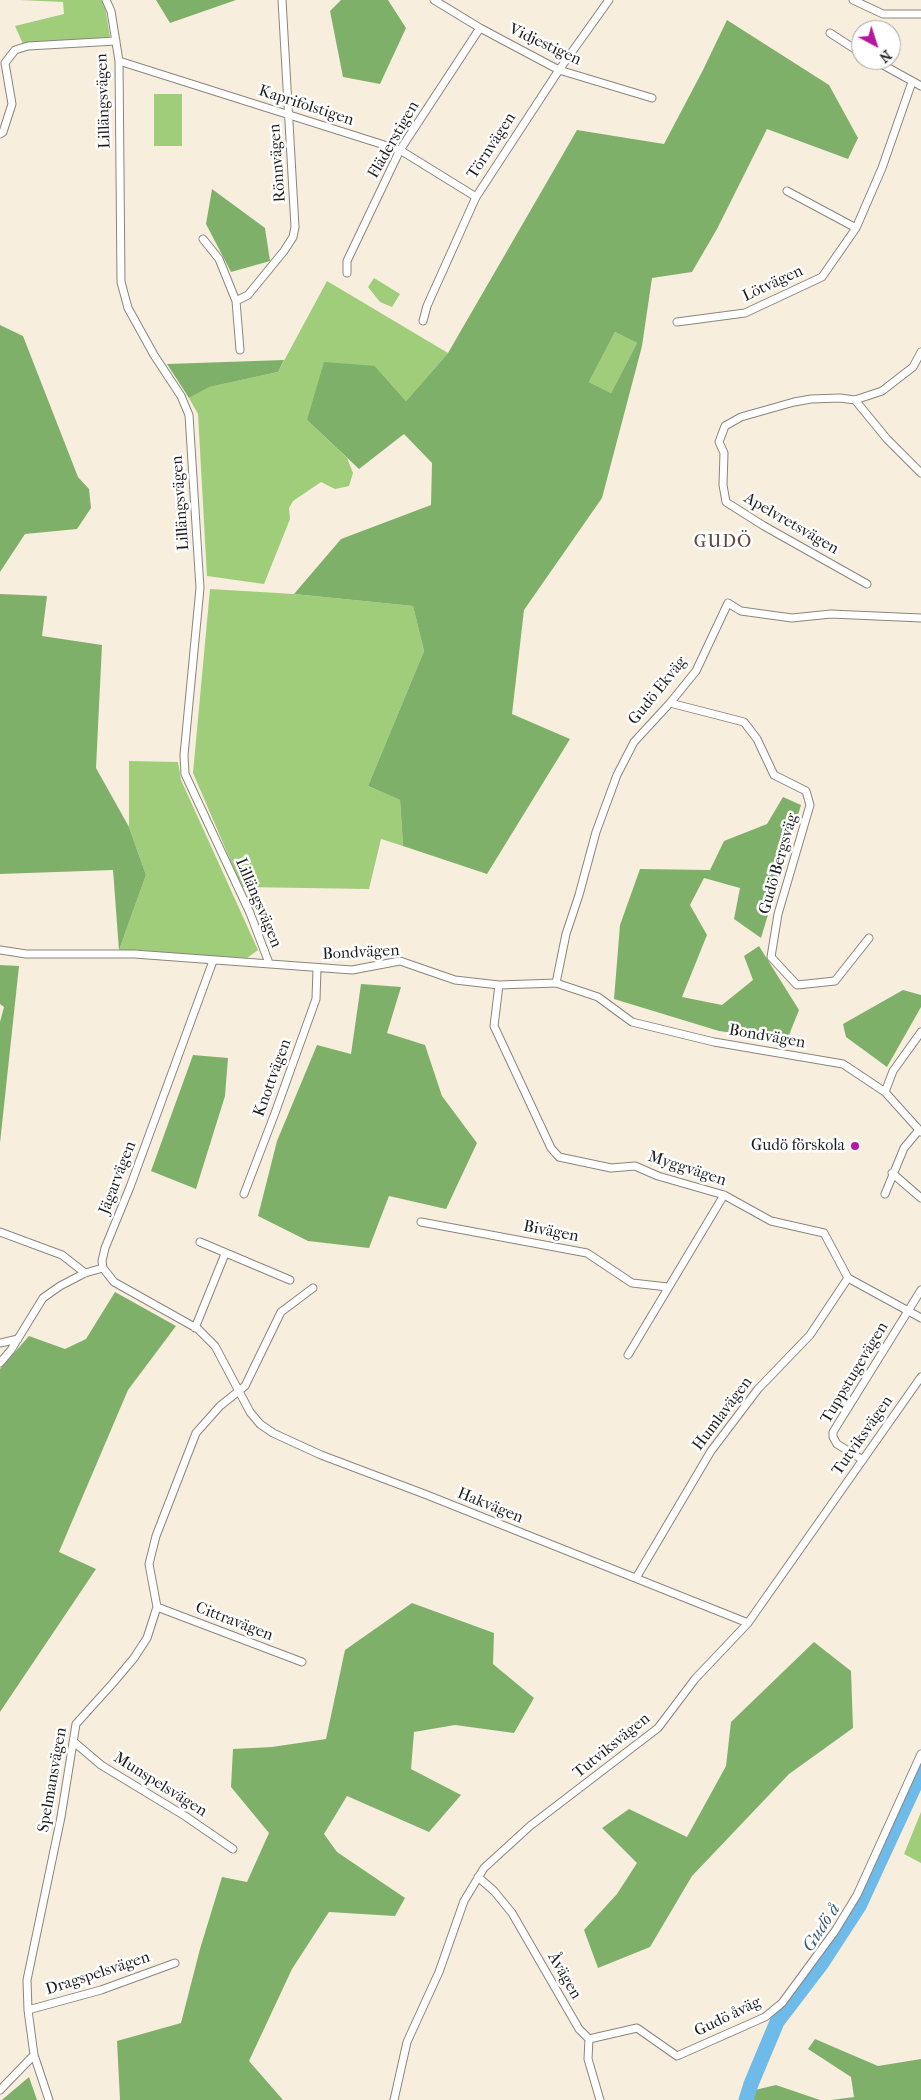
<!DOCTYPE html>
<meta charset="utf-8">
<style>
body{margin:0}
#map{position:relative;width:921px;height:2100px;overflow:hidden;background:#f8eede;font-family:"IM FELL French Canon",serif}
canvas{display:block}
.north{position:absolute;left:851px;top:20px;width:50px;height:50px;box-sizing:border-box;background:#fff;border:1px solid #a4a4a4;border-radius:50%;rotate:140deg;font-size:14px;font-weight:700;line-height:20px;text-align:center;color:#1c1c1c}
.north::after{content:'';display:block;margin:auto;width:18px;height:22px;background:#b5179e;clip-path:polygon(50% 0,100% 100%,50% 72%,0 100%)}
</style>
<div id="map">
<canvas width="921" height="2100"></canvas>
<div class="north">N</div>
</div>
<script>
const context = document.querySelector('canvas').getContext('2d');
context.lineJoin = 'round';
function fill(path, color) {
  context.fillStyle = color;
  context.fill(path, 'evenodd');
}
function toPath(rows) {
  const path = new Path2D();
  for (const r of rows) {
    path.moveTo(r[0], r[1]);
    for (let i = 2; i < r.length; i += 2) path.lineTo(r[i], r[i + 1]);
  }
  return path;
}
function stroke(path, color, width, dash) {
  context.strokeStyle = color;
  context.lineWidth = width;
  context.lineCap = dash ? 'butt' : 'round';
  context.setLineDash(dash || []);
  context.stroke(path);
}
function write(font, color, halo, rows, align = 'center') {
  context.font = font + ' "IM FELL French Canon",serif';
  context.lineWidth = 5;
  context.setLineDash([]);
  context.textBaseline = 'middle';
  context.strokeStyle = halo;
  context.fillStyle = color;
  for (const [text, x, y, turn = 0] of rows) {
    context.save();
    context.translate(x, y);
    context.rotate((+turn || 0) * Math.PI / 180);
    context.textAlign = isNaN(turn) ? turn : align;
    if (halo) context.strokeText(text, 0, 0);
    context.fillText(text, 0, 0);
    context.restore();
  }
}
fill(toPath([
 [19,0,104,0,110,37,23,44,15,26,64,14,63,2],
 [154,94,182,94,182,146,154,146],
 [374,278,400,294,392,307,380,302,368,287],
 [327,281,448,353,406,401,375,366,307,420,347,458,353,473,349,486,335,489,321,482,293,501,289,508,290,519,264,584,207,576,198,414,189,398,208,387,278,372],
 [615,332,637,343,611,393,589,382],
 [210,589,294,594,413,606,424,651,368,786,400,800,403,846,381,839,369,889,242,887,193,773],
 [129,761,178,762,181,780,258,950,247,958,119,950,146,875,129,827],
 [921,1812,921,1863,904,1854]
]), '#9fcd7a');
fill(toPath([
 [156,0,236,0,170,23],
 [341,0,388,0,406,28,380,84,343,77,330,11],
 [727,20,829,85,858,138,848,159,767,129,717,229,692,272,652,278,642,346,602,498,524,610,512,714,570,739,487,874,403,846,400,800,368,786,424,651,413,606,294,594,341,539,431,505,432,463,404,434,359,469,307,420,324,362,375,366,406,401,448,353,577,130,664,144,703,70],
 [615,332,637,343,611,393,589,382],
 [212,189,265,228,270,261,231,272,206,224],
 [0,325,23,336,78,477,89,489,91,508,77,529,25,534,0,572],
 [284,360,278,372,209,387,189,398,167,364],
 [0,594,47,596,42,636,102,645,96,768,129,827,146,875,119,950,113,870,0,874],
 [783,797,801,805,761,938,734,919,740,888,704,878,690,905,707,935,682,997,722,1005,753,980,744,956,759,946,799,1010,787,1040,719,1031,614,999,620,925,640,869,710,870,724,841,767,824],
 [0,965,19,966,0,1143,0,1022,4,1007,0,1004],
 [361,984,401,987,387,1033,425,1045,442,1096,477,1143,446,1209,389,1196,369,1248,308,1241,258,1216,277,1141,317,1045,351,1054],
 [903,990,921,995,921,1007,887,1067,846,1037,843,1024],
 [193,1055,228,1058,225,1096,196,1189,151,1171],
 [115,1292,176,1326,128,1390,59,1552,96,1569,0,1712,0,1369,29,1336,65,1349,86,1339],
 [412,1603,494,1633,493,1664,534,1698,514,1733,455,1725,414,1732,411,1769,461,1795,429,1832,347,1796,324,1834,337,1852,405,1898,395,1916,329,1912,292,1969,249,2061,283,2100,120,2100,117,2041,181,2023,200,1949,222,1877,247,1882,269,1833,231,1787,233,1749,272,1747,326,1739,345,1650],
 [814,1642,851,1671,853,1728,789,1774,692,1876,650,1947,598,1968,584,1930,617,1894,637,1863,602,1828,629,1809,687,1837,726,1766,731,1722],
 [815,2039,878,2066,921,2059,921,2100,831,2100,854,2097,851,2077,808,2049],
 [29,2077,37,2100,2,2100,3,2099],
 [776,2085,820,2100,752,2100,755,2090]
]), '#7fb06a');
stroke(toPath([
 [746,2100,751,2084,777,2022,822,1963,859,1906,921,1772]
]), '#6ebae8', 15);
const street = toPath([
 [106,0,111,11,119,61,121,282,128,308,154,355,181,396,189,415,200,588,184,755,185,774,250,913,269,963],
 [434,0,480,28,559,70,652,98],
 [853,0,883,14,921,14],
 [830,33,861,53],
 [874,60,921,86],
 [119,61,400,150,476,197],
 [0,134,3,132,12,104,5,63,15,50,28,46,116,41],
 [787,191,856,228],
 [203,239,219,259,236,301],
 [347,273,347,261,400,150,480,28],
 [423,321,427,306,476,197,559,70,609,0],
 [677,322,745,313,822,277,856,228,882,168,912,82],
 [240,350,236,301,248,295,284,251,293,237,295,227,282,0],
 [855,400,887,439,921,473],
 [867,584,764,526,726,502,723,485,724,453,719,442,725,426,741,417,794,402,811,399,840,398,855,400,882,391,913,367,921,352],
 [670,703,744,722,757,739,774,775,806,791,810,805,778,914,771,957,797,985,835,981,869,938],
 [0,950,26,954,134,954,352,970,400,961,455,980,499,985,556,983,598,997,632,1022,714,1042,843,1064,885,1092,921,1132],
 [556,983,566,934,579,895,596,832,617,775,634,742,670,703,696,671,728,603,741,611,792,618,831,614,921,618],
 [499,985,494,1026,551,1148,559,1157,611,1168,635,1166,658,1176,724,1195,771,1221,824,1233,848,1278,921,1318],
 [885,1092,893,1071,921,1032],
 [892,1173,921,1198],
 [244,1194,275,1113,316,999,317,969],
 [885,1194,904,1148,919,1130],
 [421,1222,587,1253,632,1283,668,1287],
 [0,1232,62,1255,85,1273],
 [200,1242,290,1280],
 [103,1268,114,1282,198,1329,215,1346,250,1412,260,1424,273,1433,321,1455,427,1495,748,1623],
 [195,1328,225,1254],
 [0,1343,18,1339],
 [628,1355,724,1195],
 [0,1363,11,1350,43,1298,60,1286,85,1273,103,1268,102,1261,105,1248,130,1187,213,961],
 [863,1460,837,1444,833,1437,833,1432,921,1290],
 [636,1578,711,1451,758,1389,810,1335,848,1278],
 [157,1607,302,1662],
 [74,1742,101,1765,185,1816,233,1849],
 [478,1877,494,1891,512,1913,579,2029,589,2039,588,2059,600,2100],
 [28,2010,101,1990,175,1963],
 [589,2039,637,2028,677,2056,765,2017,782,2003,835,1931,857,1895,921,1754],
 [0,2090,34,2055],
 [49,2100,34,2055,28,2010,27,1980,61,1817,76,1724,113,1683,134,1658,147,1638,157,1607,149,1564,156,1536,196,1433,220,1406,245,1386,281,1312,313,1288],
 [394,2100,407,2042,439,1972,464,1901,484,1868,530,1826,658,1728,695,1679,748,1623,921,1377]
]);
stroke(street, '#8a857d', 9);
stroke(street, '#fff', 7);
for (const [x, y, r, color] of [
 [855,1146,5,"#b5179e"]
]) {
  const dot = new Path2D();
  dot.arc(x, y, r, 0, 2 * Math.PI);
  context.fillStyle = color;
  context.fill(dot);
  stroke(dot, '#fff', 2);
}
write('16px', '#1c1c1c', '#fff', [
 ["Vidjestigen",545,45,25],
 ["Lillängsvägen",104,101,-92],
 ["Kaprifolstigen",306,106,18],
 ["Fläderstigen",394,140,-60],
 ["Törnvägen",492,146,-57],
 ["Rönnvägen",278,163,-94],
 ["Lötvägen",773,284,-25],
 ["Lillängsvägen",181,503,-94],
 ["Apelvretsvägen",791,524,30],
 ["Gudö Ekväg",658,691,-51],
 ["Gudö Bergsväg",779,864,-74],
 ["Lillängsvägen",258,903,67],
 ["Bondvägen",361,953,-3],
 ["Bondvägen",767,1037,10],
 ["Knottvägen",273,1078,-70],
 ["Myggvägen",687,1169,18],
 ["Jägarvägen",118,1178,-69],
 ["Bivägen",551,1232,11],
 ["Tuppstugevägen",855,1373,-59],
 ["Humlavägen",723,1414,-53],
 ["Tutviksvägen",863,1436,-55],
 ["Hakvägen",490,1506,22],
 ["Cittravägen",234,1622,21],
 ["Tutviksvägen",612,1746,-39],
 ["Spelmansvägen",53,1780,-80],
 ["Munspelsvägen",160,1785,32],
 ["Dragspelsvägen",98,1974,-18],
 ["Åvägen",564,1976,60],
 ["Gudö åväg",728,2017,-26]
]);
write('16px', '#1c1c1c', '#fff', [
 ["Gudö förskola",845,1146]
], 'right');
context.letterSpacing = '1px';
write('18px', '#634942', '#fff', [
 ["GUDÖ",723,543]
]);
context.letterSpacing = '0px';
write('italic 18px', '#3d5b6e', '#fff', [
 ["Gudö å",822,1928,-57]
]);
</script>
